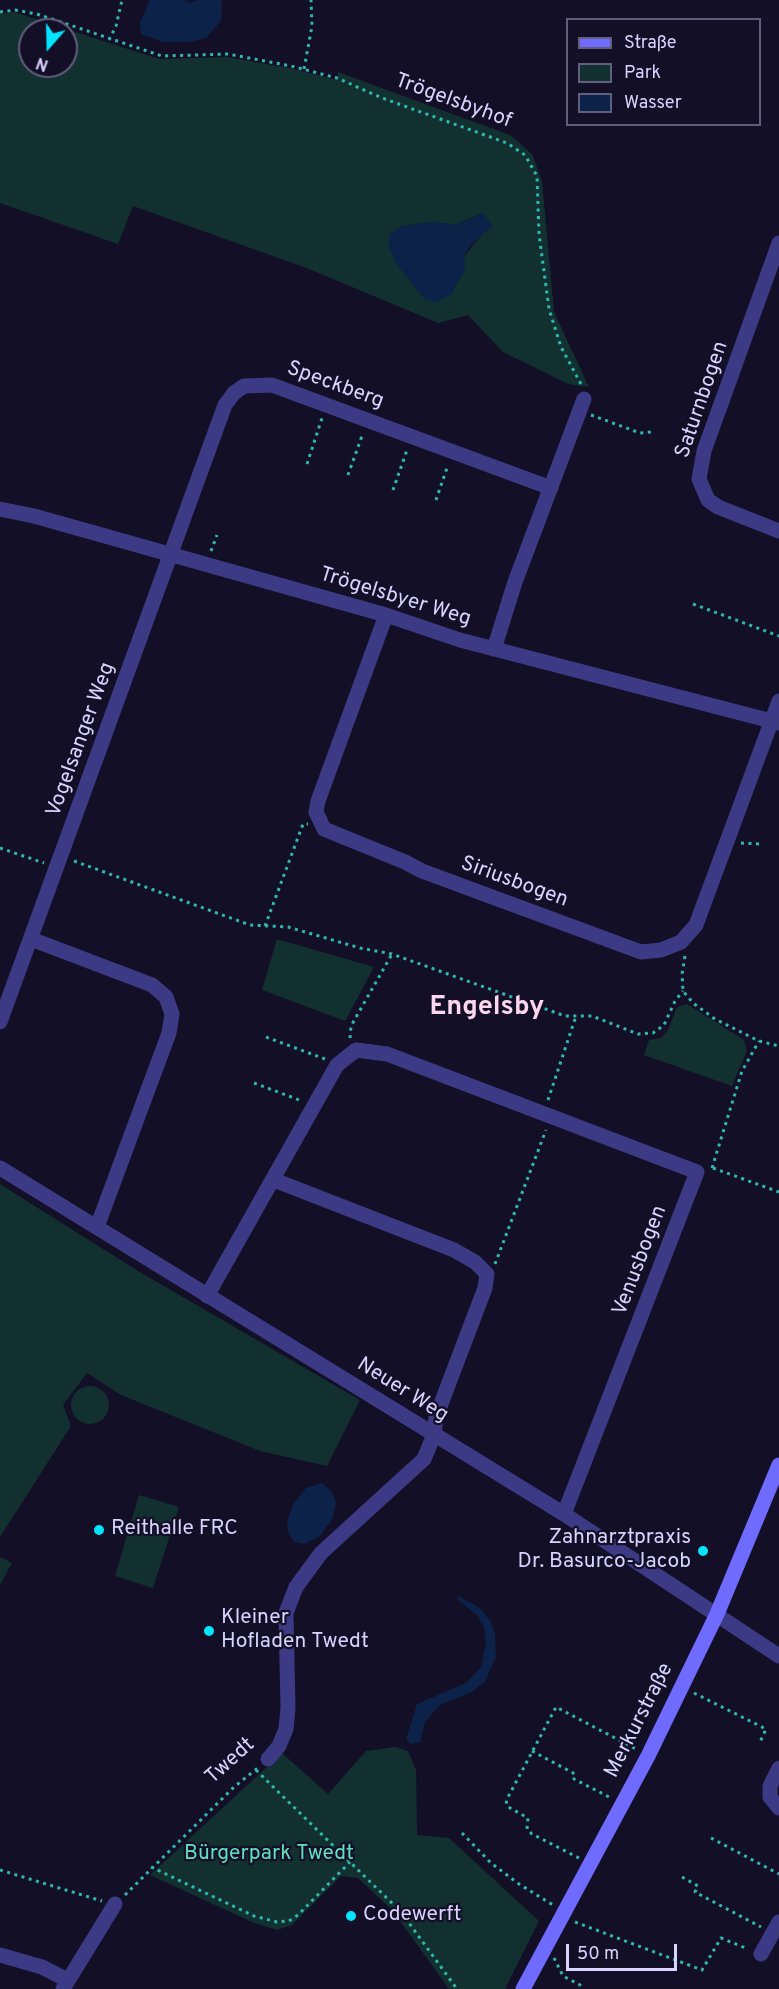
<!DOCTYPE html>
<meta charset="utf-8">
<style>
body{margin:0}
#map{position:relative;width:779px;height:1989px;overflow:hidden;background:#130f26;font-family:Overpass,sans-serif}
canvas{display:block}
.legend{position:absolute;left:566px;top:18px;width:195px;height:108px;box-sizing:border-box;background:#130f26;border:2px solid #625e7d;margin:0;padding:8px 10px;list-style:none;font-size:18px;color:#d9d4ff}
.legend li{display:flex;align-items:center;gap:12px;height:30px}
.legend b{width:30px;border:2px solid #625e7d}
.north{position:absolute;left:18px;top:18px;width:60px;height:60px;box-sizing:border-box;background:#130f26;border:2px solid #625e7d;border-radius:50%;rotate:200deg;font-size:16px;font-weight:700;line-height:24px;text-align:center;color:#d9d4ff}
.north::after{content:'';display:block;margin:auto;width:21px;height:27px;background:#00e5ff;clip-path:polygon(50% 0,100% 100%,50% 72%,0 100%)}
.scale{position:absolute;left:566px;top:1944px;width:111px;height:27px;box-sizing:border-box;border:3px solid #d9d4ff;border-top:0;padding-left:8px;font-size:18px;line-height:21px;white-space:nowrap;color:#d9d4ff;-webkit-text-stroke:4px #130f26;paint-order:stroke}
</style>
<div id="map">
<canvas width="779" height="1989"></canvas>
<ul class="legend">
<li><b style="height:8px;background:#6f6bff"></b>Straße</li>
<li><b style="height:16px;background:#12302f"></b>Park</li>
<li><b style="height:16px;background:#0c2248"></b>Wasser</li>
</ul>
<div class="north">N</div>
<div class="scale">50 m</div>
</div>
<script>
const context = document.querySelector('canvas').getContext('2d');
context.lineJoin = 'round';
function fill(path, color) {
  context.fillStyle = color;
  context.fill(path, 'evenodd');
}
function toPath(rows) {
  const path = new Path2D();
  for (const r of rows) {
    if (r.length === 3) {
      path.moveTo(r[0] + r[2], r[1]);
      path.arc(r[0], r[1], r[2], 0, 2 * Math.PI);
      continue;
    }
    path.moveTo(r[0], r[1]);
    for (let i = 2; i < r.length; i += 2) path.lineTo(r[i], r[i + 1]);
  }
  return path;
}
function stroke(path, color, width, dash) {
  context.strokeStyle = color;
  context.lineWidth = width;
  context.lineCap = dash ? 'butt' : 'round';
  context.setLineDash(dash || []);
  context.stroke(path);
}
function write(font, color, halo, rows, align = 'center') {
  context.font = font + ' Overpass,sans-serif';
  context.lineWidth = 4.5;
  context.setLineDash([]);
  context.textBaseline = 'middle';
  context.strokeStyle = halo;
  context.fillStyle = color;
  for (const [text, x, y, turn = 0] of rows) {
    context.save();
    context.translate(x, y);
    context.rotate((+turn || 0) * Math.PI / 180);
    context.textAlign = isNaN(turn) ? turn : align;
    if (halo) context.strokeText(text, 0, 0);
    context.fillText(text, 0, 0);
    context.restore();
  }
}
fill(toPath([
 [14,12,159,59,227,57,290,68,337,80,338,72,510,135,532,154,542,181,554,312,589,387,568,384,503,352,468,315,438,323,309,269,133,206,118,244,0,203,0,14],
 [30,30,66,30,66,66,30,66],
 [483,213,482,234,464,257,451,295,389,235,402,226,434,222,455,225],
 [277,939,374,967,345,1021,262,990],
 [687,1004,744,1040,747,1051,732,1086,644,1055,649,1040,661,1038,668,1030,677,1007],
 [0,1184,138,1271,360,1400,327,1466,260,1451,121,1395,87,1373,63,1405,71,1426,0,1537],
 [90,1405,19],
 [139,1495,179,1507,153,1588,115,1576],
 [0,1557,12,1563,0,1585],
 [396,1747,408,1751,416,1770,417,1835,449,1838,539,1921,505,1989,449,1989,393,1911,358,1878,341,1876,292,1925,277,1930,252,1922,150,1875,282,1753,328,1794,366,1751]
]), '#12302f');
fill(toPath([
 [150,0,184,0,190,3,197,0,222,0,221,21,206,38,190,42,162,42,141,34,140,22],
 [483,213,493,227,482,234,469,248,464,257,465,270,451,295,435,302,425,300,396,263,389,248,389,235,401,226,434,222,455,225],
 [322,1483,332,1492,336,1503,332,1520,319,1537,304,1544,294,1542,288,1532,287,1523,293,1504,306,1488],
 [459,1596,480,1608,490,1620,495,1634,496,1657,485,1682,470,1693,440,1705,425,1722,420,1742,411,1744,406,1739,417,1704,466,1683,481,1667,486,1643,484,1628,478,1616,457,1599]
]), '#0c2248');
stroke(toPath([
 [0,12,15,10,37,14,162,56,228,54,291,66,337,78,382,98,507,143,525,155,537,176,539,234,549,309,561,347,582,386],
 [109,40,116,26,122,0],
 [304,69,312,26,311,0],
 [591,415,640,433,652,432],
 [307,464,322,418],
 [348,475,363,433],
 [393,490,407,450],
 [436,500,448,465],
 [211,551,217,535],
 [693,604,779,636],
 [741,843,760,844],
 [0,848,44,863],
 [74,861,250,925,288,927,360,948,392,954,565,1016,592,1016,638,1034,653,1033,664,1025,675,1001,683,991],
 [265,926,303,824,308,824],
 [685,956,682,974,683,991,693,1003,715,1019,759,1041,779,1046],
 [266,1037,325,1059],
 [350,1038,351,1026,392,954],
 [254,1083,302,1101],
 [548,1100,576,1016],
 [712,1168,742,1071,759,1041],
 [713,1168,779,1192],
 [495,1264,546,1130],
 [694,1693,766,1729,760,1742],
 [532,1751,575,1774,574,1779,611,1798],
 [256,1770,401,1912,457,1989],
 [462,1833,491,1863,519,1884,553,1905],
 [711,1838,779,1874],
 [579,1858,532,1834,527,1829,528,1818,510,1808,506,1804,507,1799,556,1707,636,1749],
 [151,1867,254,1916,277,1922,289,1921,298,1915,350,1862],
 [0,1870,102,1901],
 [682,1877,698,1886,695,1892,761,1927],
 [125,1895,234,1787,259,1767],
 [575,1922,702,1970,721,1938,748,1949],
 [554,1958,563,1976,582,1986]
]), '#2fb8b0', 3, [3, 4.5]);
stroke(toPath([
 [779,243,704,451,699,479,708,500,718,507,779,531],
 [0,509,34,516,386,615,460,640,779,723],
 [386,615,318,801,316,812,324,829,405,862,422,871,641,952,661,950,681,942,696,925,779,701],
 [494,649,515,582,584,399],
 [31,939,152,985,166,997,172,1014,169,1033,97,1227],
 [0,1022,225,405,234,393,244,386,272,385,551,488],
 [0,1168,564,1514,779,1656],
 [207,1296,337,1065,356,1050,387,1054,697,1172,564,1514],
 [268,1759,279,1746,286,1729,288,1708,286,1613,296,1587,321,1553,424,1459,434,1435,436,1417,485,1288,487,1274,475,1262,454,1250,274,1180],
 [779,1768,770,1786,770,1797,779,1808],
 [761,1954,779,1922],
 [0,1955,42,1967,67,1980],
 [63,1989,115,1904]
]), '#3d3a85', 15);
stroke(toPath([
 [523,1989,648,1756,717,1614,779,1465]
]), '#6f6bff', 15);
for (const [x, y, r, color] of [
 [99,1530,6,"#00e5ff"],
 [703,1551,6,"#00e5ff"],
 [209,1631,6,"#00e5ff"],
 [351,1916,6,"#00e5ff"]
]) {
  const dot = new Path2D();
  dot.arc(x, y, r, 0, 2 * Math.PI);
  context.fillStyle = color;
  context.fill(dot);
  stroke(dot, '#130f26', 2);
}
write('21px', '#d9d4ff', '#130f26', [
 ["Trögelsbyhof",453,102,20],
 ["Speckberg",335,386,20],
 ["Saturnbogen",703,400,-71],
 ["Trögelsbyer Weg",395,598,17],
 ["Vogelsanger Weg",82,740,-70],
 ["Siriusbogen",514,883,20],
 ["Venusbogen",641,1261,-69],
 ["Neuer Weg",402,1391,32],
 ["Merkurstraße",640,1721,-63],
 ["Twedt",231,1762,-42]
]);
write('21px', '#d9d4ff', '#130f26', [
 ["Reithalle FRC",111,1530],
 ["Zahnarztpraxis",691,1539,"right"],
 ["Dr. Basurco-Jacob",691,1563,"right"],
 ["Kleiner",221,1619],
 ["Hofladen Twedt",221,1643],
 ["Codewerft",363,1916]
], 'left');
write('21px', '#5fe0c0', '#130f26', [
 ["Bürgerpark Twedt",269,1855]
]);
write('bold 27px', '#ffd6f0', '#130f26', [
 ["Engelsby",487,1009]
]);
</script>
